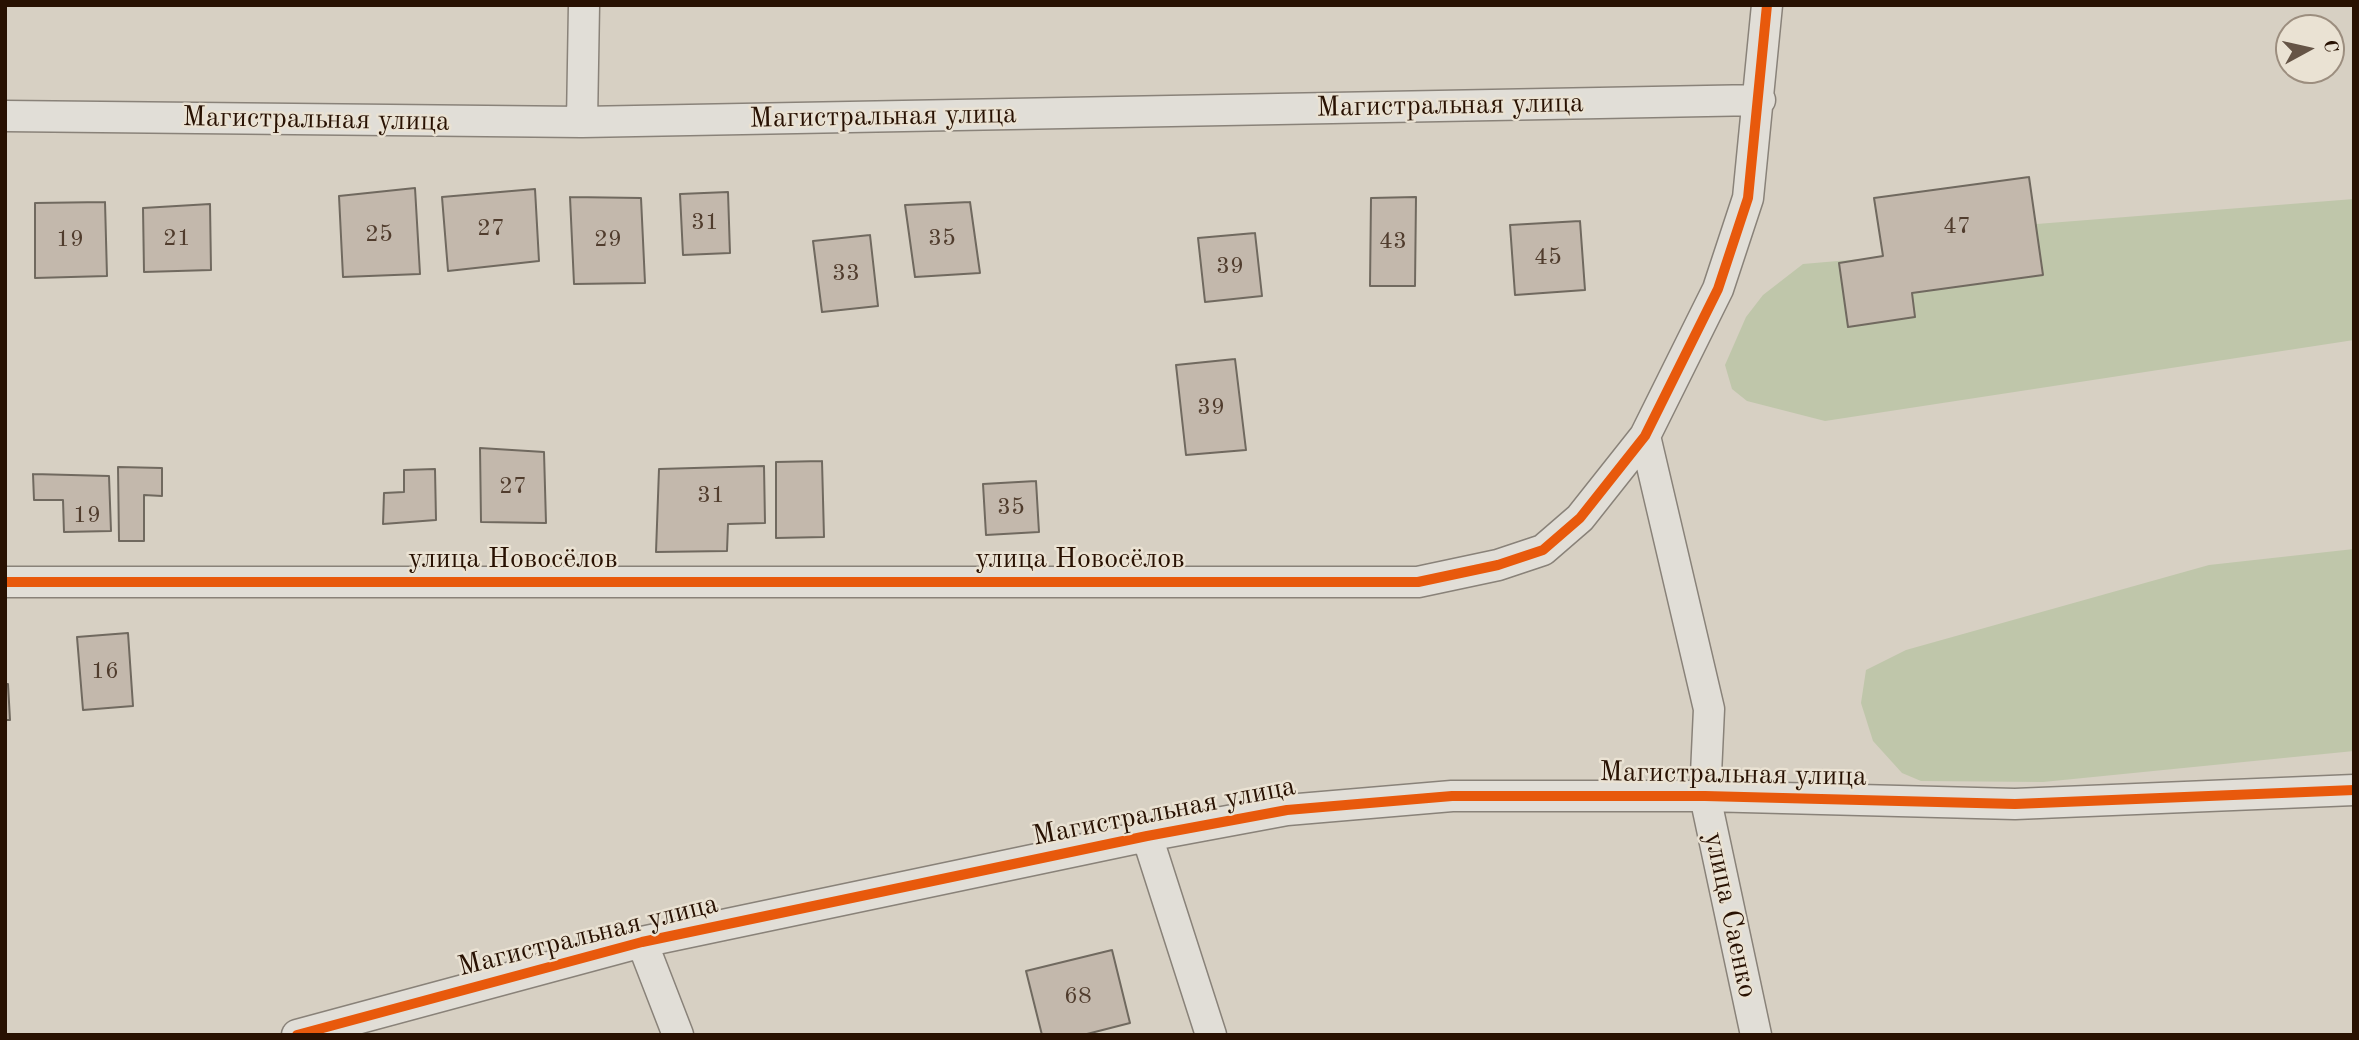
<!DOCTYPE html>
<meta charset="utf-8">
<style>
body{margin:0}
#map{position:relative;width:2359px;height:1040px;overflow:hidden;background:#d7d0c3;font-family:"Old Standard TT",serif}
canvas{display:block}
.frame{position:absolute;inset:0;border:7px solid #281102;pointer-events:none}
.north{position:absolute;left:2275px;top:14px;width:70px;height:70px;box-sizing:border-box;background:#eae2d3;border:2px solid #9c8e7f;border-radius:50%;rotate:82deg;font-size:19px;font-weight:700;line-height:28px;text-align:center;color:#281102}
.north::after{content:'';display:block;margin:auto;width:24px;height:32px;background:#655446;clip-path:polygon(50% 0,100% 100%,50% 72%,0 100%)}
</style>
<div id="map">
<canvas width="2359" height="1040"></canvas>
<div class="frame"></div>
<div class="north">С</div>
</div>
<script>
const context = document.querySelector('canvas').getContext('2d');
context.lineJoin = 'round';
function fill(path, color) {
  context.fillStyle = color;
  context.fill(path, 'evenodd');
}
function toPath(rows) {
  const path = new Path2D();
  for (const r of rows) {
    path.moveTo(r[0], r[1]);
    for (let i = 2; i < r.length; i += 2) path.lineTo(r[i], r[i + 1]);
  }
  return path;
}
function stroke(path, color, width, dash) {
  context.strokeStyle = color;
  context.lineWidth = width;
  context.lineCap = dash ? 'butt' : 'round';
  context.setLineDash(dash || []);
  context.stroke(path);
}
function write(font, color, halo, rows, align = 'center') {
  context.font = font + ' "Old Standard TT",serif';
  context.lineWidth = 5;
  context.setLineDash([]);
  context.textBaseline = 'middle';
  context.strokeStyle = halo;
  context.fillStyle = color;
  for (const [text, x, y, turn = 0] of rows) {
    context.save();
    context.translate(x, y);
    context.rotate((+turn || 0) * Math.PI / 180);
    context.textAlign = isNaN(turn) ? turn : align;
    if (halo) context.strokeText(text, 0, 0);
    context.fillText(text, 0, 0);
    context.restore();
  }
}
fill(toPath([
 [2354,199,2354,340,1825,421,1747,401,1732,389,1725,365,1746,317,1763,295,1803,264,1919,254,2024,225],
 [2354,549,2354,751,2043,782,1921,781,1902,773,1873,741,1861,703,1866,670,1906,650,2209,565]
]), '#bfc6aa');
const building = toPath([
 [2029,177,2043,275,1912,293,1915,317,1848,327,1839,263,1883,256,1874,198,2029,177],
 [415,188,420,274,343,277,339,196,415,188],
 [535,189,539,261,448,271,442,197,535,189],
 [728,192,730,253,683,255,680,194,728,192],
 [570,197,641,198,645,283,574,284,570,197],
 [1416,197,1415,286,1370,286,1371,198,1416,197],
 [105,202,107,276,35,278,35,203,105,202],
 [970,202,980,273,915,277,905,205,970,202],
 [210,204,211,270,144,272,143,208,210,204],
 [1580,221,1585,290,1515,295,1510,225,1580,221],
 [1255,233,1262,296,1205,302,1198,238,1255,233],
 [870,235,878,306,822,312,813,241,870,235],
 [1235,359,1246,450,1186,455,1176,365,1235,359],
 [480,448,544,452,546,523,481,522,480,448],
 [822,461,824,537,776,538,776,462,822,461],
 [764,466,765,523,728,524,727,551,656,552,659,469,764,466],
 [118,467,162,468,162,496,144,495,144,541,119,541,118,467],
 [435,469,436,520,383,524,384,493,404,492,404,470,435,469],
 [33,474,109,476,111,531,64,532,63,500,34,500,33,474],
 [1036,481,1039,532,986,535,983,484,1036,481],
 [128,633,133,706,83,710,77,637,128,633],
 [5,684,8,684,10,720,5,720,5,684],
 [1112,950,1130,1023,1083,1035,1042,1035,1026,971,1112,950]
]);
fill(building, '#c3b8ac');
stroke(building, '#70695f', 2);
const street = toPath([
 [5,116,582,122,1760,100],
 [582,122,584,5],
 [1645,436,1709,709,1705,796,1756,1035],
 [5,582,1418,582,1498,565,1543,550,1580,518,1645,436,1718,289,1748,198,1767,5],
 [1147,836,1211,1035],
 [642,942,678,1035],
 [297,1035,642,942,1147,836,1287,810,1452,796,1705,796,2015,804,2354,790]
]);
stroke(street, '#898279', 33);
stroke(street, '#e1ded7', 30);
stroke(toPath([
 [5,582,1418,582,1498,565,1543,550,1580,518,1645,436,1718,289,1748,198,1767,5],
 [297,1035,642,942,1147,836,1287,810,1452,796,1705,796,2015,804,2354,790]
]), '#e8590c', 10);
write('24px', '#503c2d', null, [
 ["31",705,223],
 ["47",1957,227],
 ["27",491,229],
 ["25",379,235],
 ["21",177,239],
 ["35",942,239],
 ["19",70,240],
 ["29",608,240],
 ["43",1393,242],
 ["45",1548,258],
 ["39",1230,267],
 ["33",846,274],
 ["39",1211,408],
 ["27",513,487],
 ["31",711,496],
 ["35",1011,508],
 ["19",87,516],
 ["16",105,672],
 ["68",1078,997]
]);
write('28px', '#281102', '#eae2d3', [
 ["Магистральная улица",1450,106,-1],
 ["Магистральная улица",883,117,-1],
 ["Магистральная улица",316,120,1],
 ["улица Новосёлов",513,560],
 ["улица Новосёлов",1080,560],
 ["Магистральная улица",1733,775,1],
 ["Магистральная улица",1164,812,-11],
 ["улица Саенко",1730,915,78],
 ["Магистральная улица",588,936,-14]
]);
</script>
